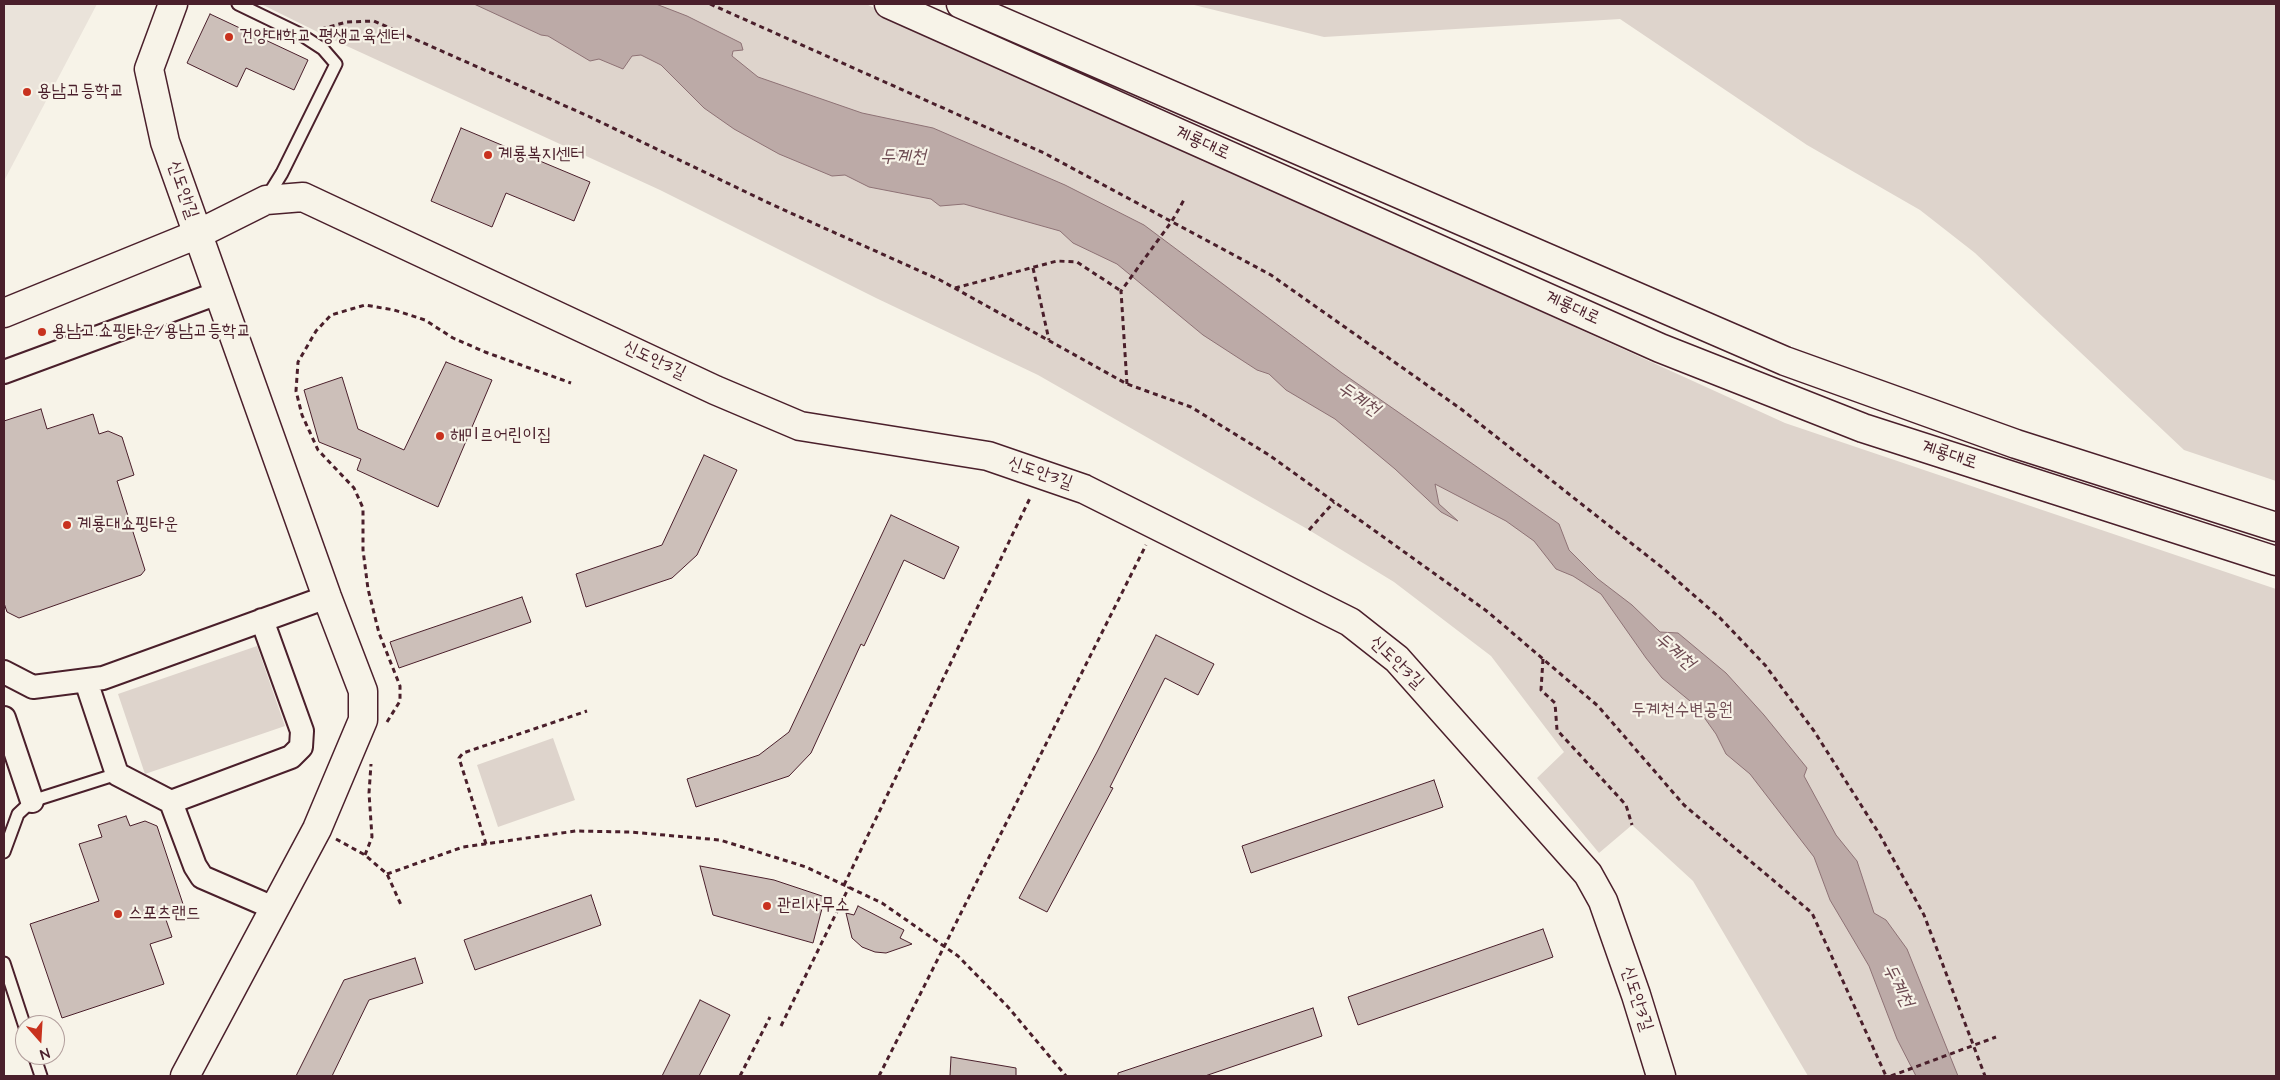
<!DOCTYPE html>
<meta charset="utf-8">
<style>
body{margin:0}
#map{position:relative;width:2280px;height:1080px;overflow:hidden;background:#f7f3e8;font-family:"Architects Daughter",sans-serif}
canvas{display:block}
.frame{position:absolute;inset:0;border:5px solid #4a1f2b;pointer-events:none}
.north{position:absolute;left:15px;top:1015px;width:50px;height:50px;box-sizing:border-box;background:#f7f3e8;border:1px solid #b29e9c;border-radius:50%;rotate:161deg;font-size:14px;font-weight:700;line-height:20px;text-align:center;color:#4a1f2b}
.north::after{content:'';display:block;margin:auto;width:18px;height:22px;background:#c8321e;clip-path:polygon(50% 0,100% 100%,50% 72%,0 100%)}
</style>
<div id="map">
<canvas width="2280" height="1080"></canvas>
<div class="frame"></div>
<div class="north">N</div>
</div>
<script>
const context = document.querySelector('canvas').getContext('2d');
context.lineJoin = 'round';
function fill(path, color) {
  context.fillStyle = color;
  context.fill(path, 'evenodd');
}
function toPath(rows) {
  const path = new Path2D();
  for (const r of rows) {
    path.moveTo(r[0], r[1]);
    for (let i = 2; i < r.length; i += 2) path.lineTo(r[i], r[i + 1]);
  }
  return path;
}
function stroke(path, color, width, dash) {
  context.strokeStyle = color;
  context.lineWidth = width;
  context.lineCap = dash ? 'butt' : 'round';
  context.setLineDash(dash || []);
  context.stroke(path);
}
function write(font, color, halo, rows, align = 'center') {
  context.font = font + ' "Architects Daughter","Poor Story",sans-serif';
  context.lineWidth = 4.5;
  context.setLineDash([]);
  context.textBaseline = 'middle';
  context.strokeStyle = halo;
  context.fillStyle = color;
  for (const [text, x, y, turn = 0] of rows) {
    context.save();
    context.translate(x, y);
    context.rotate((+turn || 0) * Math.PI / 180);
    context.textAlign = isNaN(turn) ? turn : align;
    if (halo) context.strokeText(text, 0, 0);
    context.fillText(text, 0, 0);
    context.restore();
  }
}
fill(toPath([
 [4,4,97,4,4,181]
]), '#eae3da');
fill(toPath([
 [261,4,866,4,1785,423,2276,589,2276,1076,1808,1076,1693,881,1632,825,1599,853,1537,778,1564,752,1491,656,1394,582,1309,530,1038,375,876,298,660,190,338,42],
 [1190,4,2276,4,2276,481,2184,450,1975,253,1920,210,1807,145,1620,19,1324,37],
 [257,646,285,726,145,774,118,694],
 [553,738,575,800,498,827,477,765]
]), '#ded4cc');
const water = toPath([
 [474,4,656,4,687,16,741,43,743,50,733,51,732,56,758,77,862,113,933,128,1065,185,1144,225,1342,373,1559,524,1569,550,1598,579,1632,605,1660,632,1678,633,1726,673,1764,715,1807,768,1804,776,1836,835,1857,861,1874,913,1886,920,1907,949,1958,1076,1916,1076,1897,1039,1869,966,1830,900,1814,857,1750,774,1726,754,1716,734,1696,706,1662,678,1646,658,1601,594,1573,576,1556,569,1534,541,1506,521,1435,484,1439,504,1458,521,1441,512,1395,469,1335,419,1286,390,1269,374,1257,370,1203,335,1117,264,1073,243,1060,231,964,204,940,206,931,199,869,187,845,175,832,176,779,154,734,129,704,108,661,65,641,55,632,56,623,69,599,59,590,61,548,36,541,35,474,4]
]);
fill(water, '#bcaaa7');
stroke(water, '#8e7275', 1);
const building = toPath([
 [210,14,308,60,294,90,246,68,237,87,187,63,210,14],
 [461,128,590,182,574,221,506,193,492,227,431,201,461,128],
 [446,362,492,380,438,507,357,470,361,459,319,442,304,390,342,377,358,429,404,450,446,362],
 [41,409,47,429,93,414,99,434,108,431,122,437,134,475,117,481,145,570,141,575,19,618,7,612,4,603,4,421,41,409],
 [704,455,737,470,697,555,672,578,586,607,576,574,662,545,704,455],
 [891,515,959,547,944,579,904,560,864,646,861,644,811,753,789,776,696,807,687,779,759,755,789,732,891,515],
 [522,597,531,622,399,668,390,642,522,597],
 [1156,635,1214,664,1198,695,1165,678,1110,787,1113,788,1047,912,1019,898,1097,752,1156,635],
 [1434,780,1443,807,1251,873,1242,846,1434,780],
 [126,816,130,826,145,821,157,826,185,910,165,917,172,937,150,944,164,984,62,1018,30,924,99,901,79,844,102,837,98,825,126,816],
 [700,866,774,880,825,897,813,943,713,915,700,866],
 [591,895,601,925,475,970,464,940,591,895],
 [858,906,904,930,900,938,912,944,886,953,875,952,862,947,852,938,846,913,854,915,858,906],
 [1543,929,1553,957,1358,1025,1348,997,1543,929],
 [415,958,423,983,369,1000,332,1076,296,1076,344,980,415,958],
 [700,1000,730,1015,699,1076,662,1076,700,1000],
 [1313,1008,1322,1036,1205,1076,1118,1076,1118,1073,1313,1008],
 [951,1057,1016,1068,1016,1076,950,1076,951,1057]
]);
fill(building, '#ccbfb9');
stroke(building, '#4a1f2b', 1);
const service = toPath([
 [238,4,300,34,323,49,336,64,282,173,266,199],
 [4,852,18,814,32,801,117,774],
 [4,963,25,1027],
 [34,1055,41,1076]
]);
const minor = toPath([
 [4,372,218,293],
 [4,672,33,687,103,678,327,597],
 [86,681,117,774,171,802,195,866,202,877,276,909],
 [4,718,32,801],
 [171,802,291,757,301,747,302,731,262,620]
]);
const tertiary = toPath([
 [173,4,149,69,165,142,327,597,363,691,363,720,317,829,185,1076],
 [889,4,1660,348,1863,428,2276,561],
 [961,4,1785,361,2016,444,2276,527],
 [4,313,198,234,266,200,303,197,715,390,800,426,988,456,1084,489,1350,622,1397,659,1588,874,1603,901,1636,995,1661,1076]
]);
stroke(service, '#4a1f2b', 15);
stroke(minor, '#4a1f2b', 26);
stroke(tertiary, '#4a1f2b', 31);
stroke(toPath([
 [710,4,1044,153,1271,275,1461,409,1664,569,1720,618,1765,665,1814,731,1880,835,1924,915,1985,1076],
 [321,29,347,22,374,21,588,116,773,205,940,280,1127,384,1191,407,1269,455,1488,612,1598,706,1684,805,1812,913,1886,1076],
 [1033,268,1049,340],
 [955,288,1057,261,1077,262,1121,291],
 [1127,384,1121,291,1172,221,1185,198],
 [1309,530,1334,502],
 [1543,659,1541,690,1555,703,1557,730,1626,805,1632,825],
 [387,722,400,701,400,686,379,633,368,589,363,550,363,508,354,488,318,450,302,415,296,391,298,362,316,331,331,315,365,305,394,310,425,320,453,338,485,352,571,383],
 [336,839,365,855,387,874,402,907],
 [486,844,459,758,463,753,587,711],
 [365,855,372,837,369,793,371,764],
 [387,874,463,847,576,831,630,832,720,840,806,867,882,903,958,956,1008,1007,1066,1076],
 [844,885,1031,496],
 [781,1026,849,887],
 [740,1076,770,1017],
 [879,1076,1146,545],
 [1891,1076,1996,1037]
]), '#4a1f2b', 3, [5, 4]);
stroke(service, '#f7f3e8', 11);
stroke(minor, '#f7f3e8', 22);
stroke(tertiary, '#f7f3e8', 28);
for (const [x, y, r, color] of [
 [229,37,5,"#c8321e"],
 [27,92,5,"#c8321e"],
 [488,155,5,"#c8321e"],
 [42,332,5,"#c8321e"],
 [440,436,5,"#c8321e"],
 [67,525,5,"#c8321e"],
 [767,906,5,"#c8321e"],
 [118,914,5,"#c8321e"]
]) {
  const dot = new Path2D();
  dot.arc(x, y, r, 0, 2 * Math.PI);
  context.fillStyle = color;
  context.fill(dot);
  stroke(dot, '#f7f3e8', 2);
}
write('18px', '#4a1f2b', '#f7f3e8', [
 ["건양대학교 평생교육센터",239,37],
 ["용남고등학교",37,92],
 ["계룡복지센터",498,155],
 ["용남고.쇼핑타운/용남고등학교",52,332],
 ["해미르어린이집",450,436],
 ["계룡대쇼핑타운",77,525],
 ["관리사무소",777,906],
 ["스포츠랜드",128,914]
], 'left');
write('18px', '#4a1f2b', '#f7f3e8', [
 ["계룡대로",1202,144,24],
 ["신도안1길",182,190,71],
 ["계룡대로",1572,309,24],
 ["신도안3길",654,361,25],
 ["계룡대로",1949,456,18],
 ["신도안3길",1040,474,19],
 ["신도안3길",1396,663,44],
 ["신도안3길",1636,999,72]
]);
write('18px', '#6f4c53', '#f7f3e8', [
 ["두계천수변공원",1682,711]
]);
write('italic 19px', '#6c4950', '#f7f3e8', [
 ["두계천",903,158],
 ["두계천",1358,400,34],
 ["두계천",1674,652,41],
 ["두계천",1897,986,63]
]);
</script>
